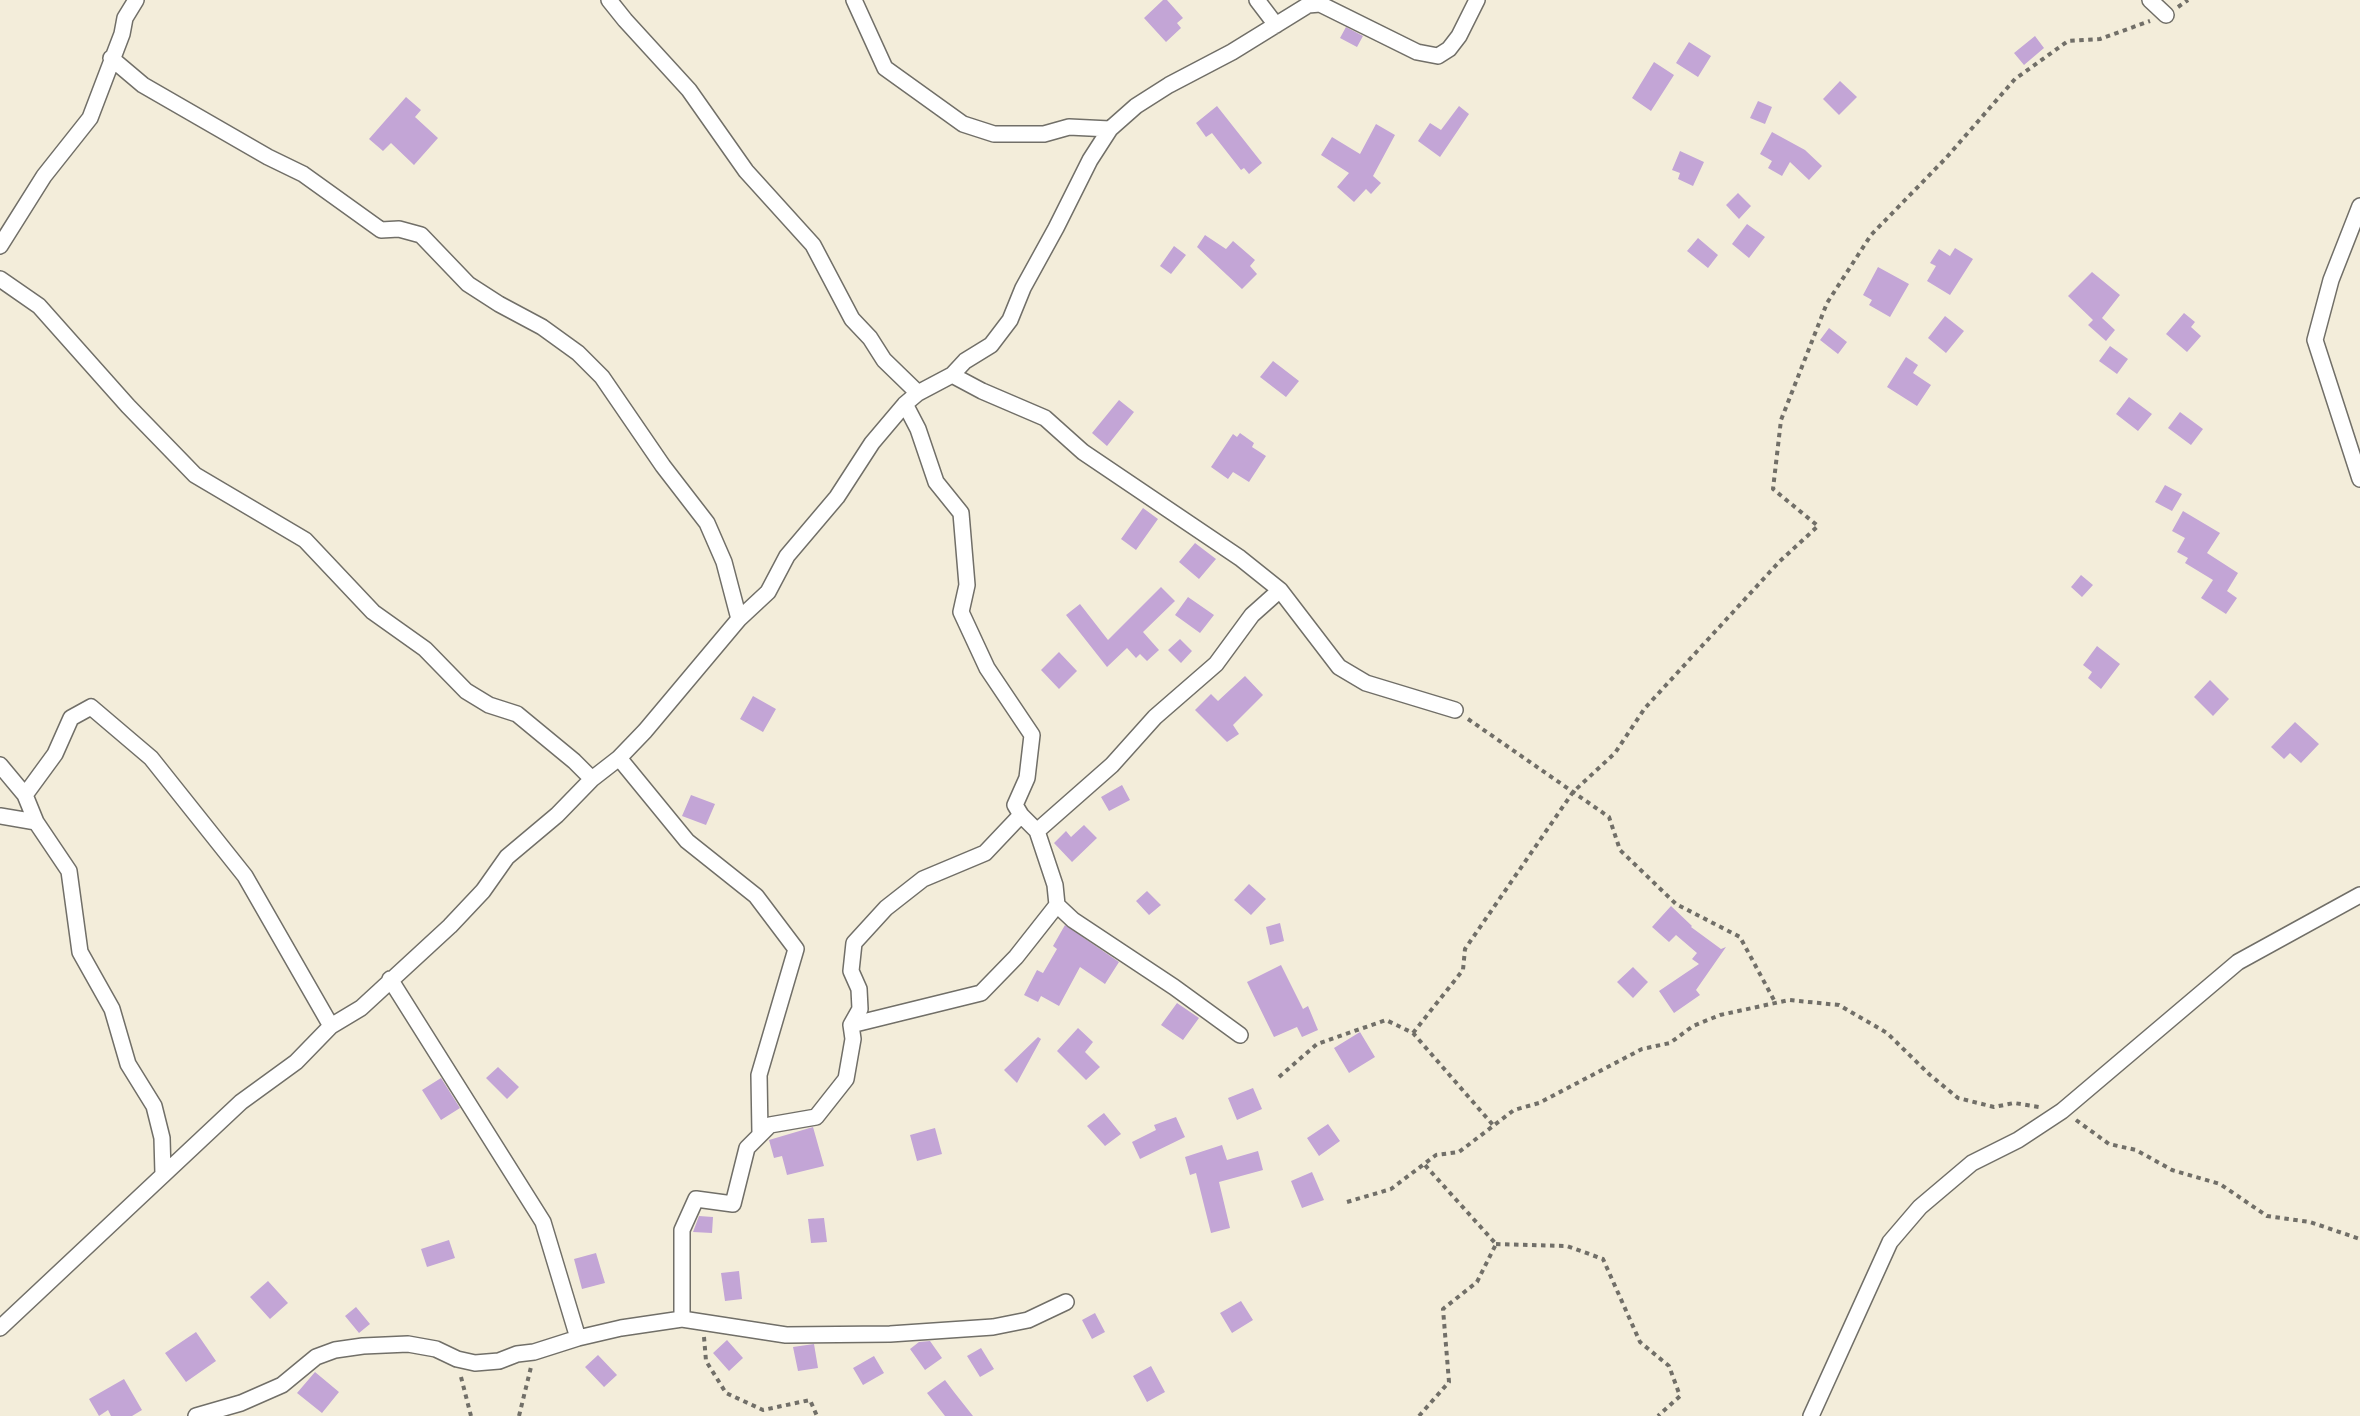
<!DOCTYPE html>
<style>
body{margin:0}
canvas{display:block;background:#f3edda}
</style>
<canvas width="2360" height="1416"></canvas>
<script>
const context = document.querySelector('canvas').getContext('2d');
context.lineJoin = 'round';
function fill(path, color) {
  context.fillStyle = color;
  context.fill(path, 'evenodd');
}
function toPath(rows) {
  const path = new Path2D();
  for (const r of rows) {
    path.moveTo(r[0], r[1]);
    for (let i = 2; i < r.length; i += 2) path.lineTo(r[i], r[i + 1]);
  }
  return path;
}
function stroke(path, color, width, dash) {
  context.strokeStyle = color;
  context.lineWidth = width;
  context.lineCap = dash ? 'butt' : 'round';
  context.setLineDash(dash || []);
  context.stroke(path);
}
fill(toPath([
 [1163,0,1167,0,1183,18,1177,23,1181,28,1166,42,1144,18],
 [1346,27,1363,36,1357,47,1340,38],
 [2035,36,2044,48,2024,65,2014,53],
 [1689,42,1711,56,1698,77,1676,63],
 [1654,62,1674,75,1651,111,1632,98],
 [1840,81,1857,97,1839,115,1823,99],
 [406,97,421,110,415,117,438,138,414,165,391,143,383,151,369,139],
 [1758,101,1772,107,1765,124,1750,118],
 [1217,106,1262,163,1249,174,1244,168,1241,170,1212,133,1206,137,1196,123],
 [1459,106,1469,114,1440,157,1418,141,1430,123,1441,130],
 [1376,124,1395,135,1373,176,1381,183,1371,194,1366,189,1354,202,1337,187,1349,173,1321,155,1332,137,1360,154],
 [1772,132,1805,150,1822,166,1809,180,1790,162,1782,176,1768,168,1772,161,1760,154],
 [1680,151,1704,162,1693,186,1678,179,1680,173,1672,170],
 [1738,193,1751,206,1739,219,1726,205],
 [1747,224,1765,237,1749,258,1732,244],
 [1205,235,1226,249,1233,241,1255,260,1250,266,1257,274,1242,289,1197,247],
 [1698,238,1718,255,1708,268,1687,251],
 [1174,246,1186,255,1171,274,1160,266],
 [1955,248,1973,259,1950,295,1927,281,1936,266,1930,263,1939,249,1950,256],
 [1878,267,1909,284,1890,317,1869,305,1872,300,1863,295],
 [2092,272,2120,295,2102,318,2115,330,2106,341,2088,325,2093,320,2068,296],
 [2184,313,2195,322,2191,327,2201,336,2187,352,2166,334],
 [1945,316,1964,331,1946,353,1928,338],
 [1829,328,1847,342,1838,354,1820,340],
 [2110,346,2128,359,2117,374,2099,361],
 [1906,357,1918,365,1913,373,1931,385,1917,406,1887,387],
 [1273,361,1299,381,1286,397,1260,377],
 [2129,397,2152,414,2138,431,2116,414],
 [1119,400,1134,412,1107,446,1092,433],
 [2180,412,2203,429,2191,445,2168,428],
 [1240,433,1254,443,1252,447,1266,456,1249,482,1233,472,1228,479,1211,467,1233,434,1237,437],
 [2165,485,2182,494,2172,511,2155,502],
 [1143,508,1158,519,1136,550,1121,539],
 [2183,511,2220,533,2207,553,2238,573,2227,591,2237,598,2226,614,2201,598,2213,580,2185,563,2188,558,2177,552,2185,538,2172,531],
 [1195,543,1216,559,1199,579,1179,562],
 [2081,575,2093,585,2082,597,2071,587],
 [1161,587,1175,601,1143,632,1159,650,1147,661,1140,654,1136,658,1127,648,1107,667,1066,615,1080,604,1108,640],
 [1188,597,1214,615,1200,633,1175,615],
 [1180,639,1192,651,1181,663,1168,650],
 [2097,646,2120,664,2101,689,2088,678,2092,672,2083,665],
 [1059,652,1077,671,1059,689,1041,670],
 [1245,676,1263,695,1233,725,1239,734,1227,742,1195,710,1211,694,1218,701],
 [2210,680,2229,699,2213,716,2194,697],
 [753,696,776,709,763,732,740,719],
 [2295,722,2319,744,2301,763,2290,753,2284,759,2271,747],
 [1122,785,1130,800,1109,811,1101,797],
 [691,795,715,804,706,825,682,816],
 [1084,825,1097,838,1072,862,1054,843,1066,831,1071,837],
 [1249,884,1266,899,1251,915,1234,900],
 [1147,891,1161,905,1149,915,1136,901],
 [1671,906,1692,926,1691,927,1721,949,1726,947,1696,990,1700,995,1674,1013,1659,991,1699,964,1692,959,1697,953,1676,935,1669,942,1652,927],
 [1280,923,1284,941,1270,945,1266,927],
 [1065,925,1119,962,1105,984,1080,967,1059,1006,1041,996,1038,1002,1024,995,1037,970,1043,973,1057,949,1053,946],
 [1281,965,1303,1009,1308,1006,1318,1030,1302,1037,1297,1027,1274,1037,1247,982],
 [1633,967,1648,982,1633,998,1617,982],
 [1177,1003,1199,1018,1183,1040,1161,1025],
 [1078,1028,1093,1042,1085,1052,1100,1067,1086,1080,1057,1051],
 [1360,1032,1375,1057,1349,1073,1334,1048],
 [1038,1037,1041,1039,1017,1083,1004,1070],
 [498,1067,519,1087,507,1099,486,1078],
 [441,1078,460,1108,441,1120,422,1090],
 [1253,1088,1262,1109,1237,1120,1228,1098],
 [1104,1113,1121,1134,1105,1146,1087,1126],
 [1176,1117,1185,1137,1140,1159,1132,1142,1156,1130,1154,1125],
 [1328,1124,1340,1141,1319,1156,1307,1138],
 [813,1127,824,1166,787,1175,782,1156,774,1158,769,1140],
 [935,1128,942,1154,917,1161,910,1135],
 [1222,1145,1227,1160,1258,1151,1263,1170,1219,1182,1230,1228,1211,1233,1196,1173,1190,1175,1185,1157],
 [1312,1172,1324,1200,1302,1208,1291,1181],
 [699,1216,713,1217,712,1233,693,1232],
 [824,1218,827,1242,811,1243,808,1219],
 [449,1240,455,1258,427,1267,421,1249],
 [596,1253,605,1283,582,1289,574,1259],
 [739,1271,742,1299,725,1301,721,1273],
 [268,1281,288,1303,270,1319,250,1297],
 [1241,1301,1253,1320,1232,1333,1220,1313],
 [356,1307,370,1324,359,1333,345,1316],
 [1095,1313,1105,1332,1092,1339,1082,1320],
 [196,1332,216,1361,186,1382,165,1353],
 [727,1340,743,1358,729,1371,713,1353],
 [930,1341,942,1358,925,1370,910,1349,919,1342],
 [814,1344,818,1368,798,1371,793,1347],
 [981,1348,994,1369,980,1377,967,1356],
 [598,1355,617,1375,604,1387,585,1367],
 [874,1356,884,1373,863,1385,853,1368],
 [1151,1366,1165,1392,1147,1402,1133,1376],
 [315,1372,339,1392,322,1413,297,1393],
 [124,1379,142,1410,132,1416,111,1416,108,1410,99,1416,89,1399],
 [945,1380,954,1392,973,1416,945,1416,927,1393]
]), '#c3a5d6');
const minor = toPath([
 [609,0,625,20,689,90,746,171,813,245,852,319,870,338,884,360,918,393],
 [854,0,885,68,963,124,994,134,1044,134,1069,127,1110,129],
 [1257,0,1276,25],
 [2150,0,2166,15],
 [111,58,143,85,268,157,303,174,381,230,399,229,421,235,468,284,499,304,542,327,578,353,602,377,663,466,707,523,724,562,739,619],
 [2360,206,2331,280,2315,340,2360,479],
 [0,246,44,176,90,118,122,34,125,18,136,0],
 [0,279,39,306,128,406,195,475,305,540,373,612,425,649,466,691,489,705,517,714,574,761,592,779],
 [952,375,982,391,1045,418,1083,452,1240,558,1280,590,1339,667,1366,683,1455,710],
 [905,404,918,429,936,482,961,513,967,585,961,612,987,668,1032,735,1027,778,1015,805,1021,815,1037,831,1112,765,1155,717,1216,664,1252,615,1280,590],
 [619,758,687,841,756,896,796,949,759,1075,760,1134],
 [0,765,25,795,36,822,69,871,80,952,112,1009,128,1064,154,1106,162,1138,163,1174],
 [25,795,55,754,71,718,91,707,151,758,245,876,331,1026],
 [0,816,36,822],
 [1037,831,1055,885,1057,905],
 [390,979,543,1222,578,1338],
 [851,1025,981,993,1016,957,1057,905,1073,920,1174,987,1240,1035],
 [682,1319,682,1230,696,1199,733,1204,747,1148,770,1125,816,1117,846,1079,853,1039,851,1025,860,1009,859,989,851,971,854,943,886,908,923,879,985,853,1021,815],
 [0,1328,241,1102,296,1062,331,1026,361,1008,450,926,483,891,507,857,557,815,592,779,619,758,645,731,739,619,768,592,787,556,837,497,872,443,905,404,918,393,952,375,965,361,991,345,1010,320,1023,288,1056,228,1090,160,1110,129,1136,106,1169,85,1232,52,1308,5,1320,4,1417,52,1438,56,1449,49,1459,36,1477,0],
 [196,1416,241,1403,282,1385,316,1357,335,1350,363,1346,408,1344,436,1349,457,1359,475,1363,499,1361,517,1354,534,1352,578,1338,621,1328,682,1319,786,1335,890,1334,993,1327,1028,1320,1066,1302],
 [1811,1416,1890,1242,1920,1207,1972,1163,2018,1140,2062,1111,2238,962,2360,895]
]);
stroke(minor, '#716f68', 18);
stroke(toPath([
 [2178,7,2188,0],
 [1468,719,1609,817,1620,850,1676,904,1740,937,1775,1002],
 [1413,1033,1463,970,1465,949,1573,792,1615,753,1645,708,1779,562,1818,526,1773,489,1781,420,1827,303,1871,235,1946,158,2015,79,2068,41,2100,39,2150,21],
 [1279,1077,1317,1044,1386,1020,1413,1033,1493,1125],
 [2076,1120,2109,1144,2136,1150,2172,1170,2220,1184,2267,1216,2310,1222,2360,1239],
 [1347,1202,1391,1189,1436,1155,1459,1152,1514,1110,1539,1103,1642,1049,1670,1043,1693,1026,1720,1015,1789,1000,1839,1005,1887,1033,1930,1075,1958,1098,1994,1107,2014,1103,2039,1107],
 [1496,1244,1567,1246,1603,1259,1640,1342,1669,1366,1680,1396,1658,1416],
 [704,1337,706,1361,726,1393,763,1410,810,1400,817,1416],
 [461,1377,471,1416],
 [519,1416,531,1367],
 [1419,1416,1449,1382,1443,1309,1477,1282,1496,1244,1424,1164]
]), '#716f68', 4, [4.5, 4.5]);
stroke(minor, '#fff', 15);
</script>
